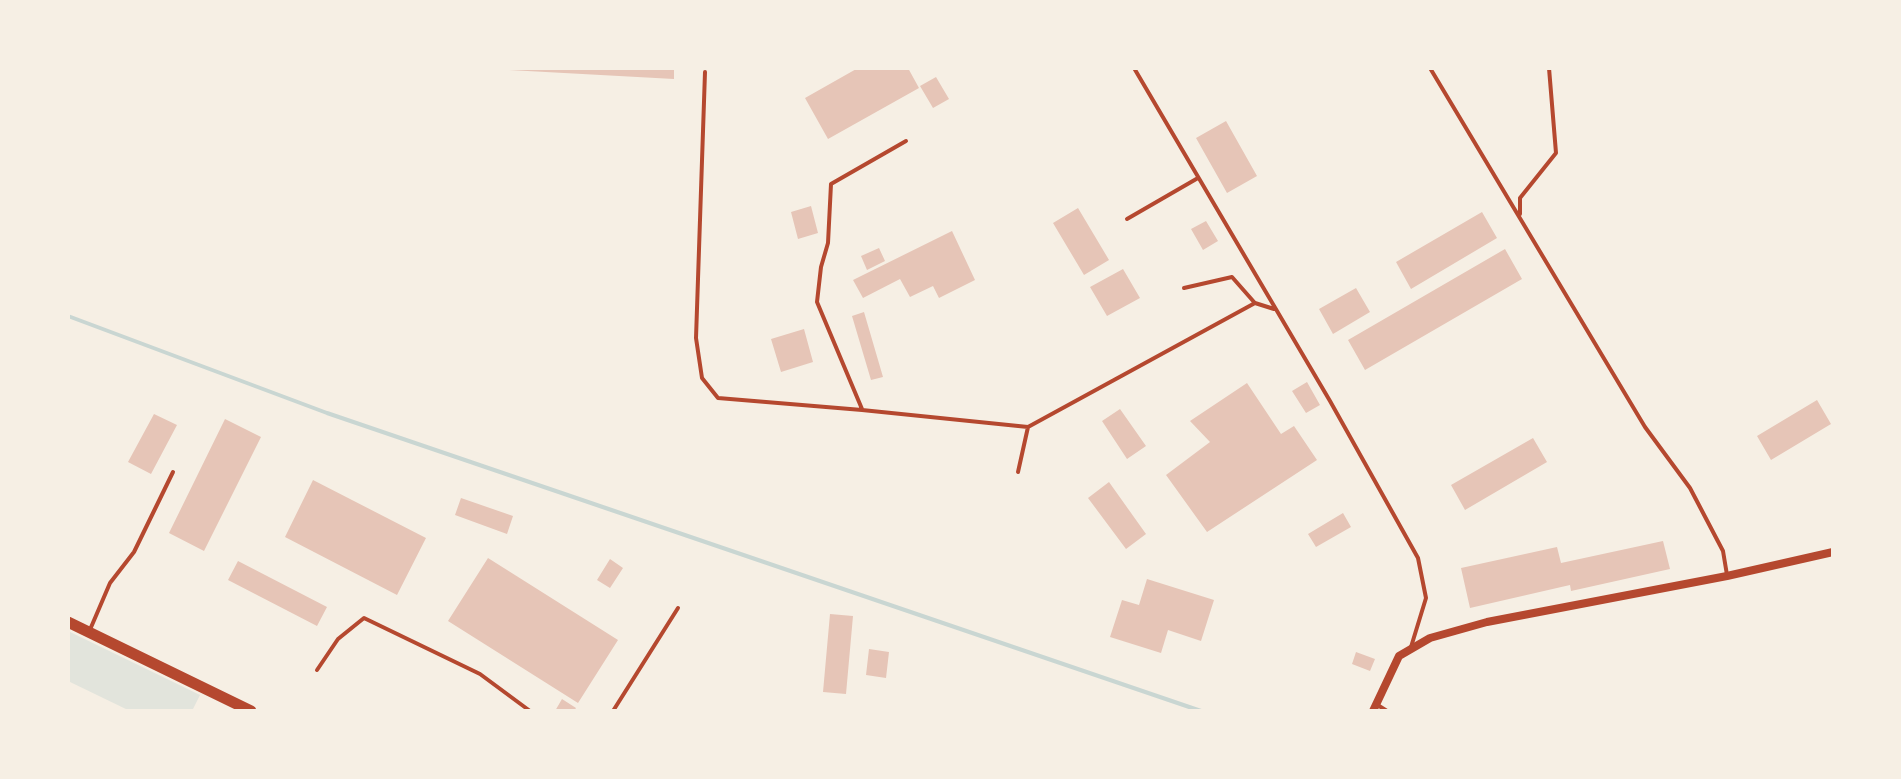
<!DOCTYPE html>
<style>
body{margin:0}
#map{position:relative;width:1901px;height:779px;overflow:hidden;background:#f6efe4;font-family:"Fira Sans",sans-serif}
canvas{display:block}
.frame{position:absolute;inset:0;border:70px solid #f6efe4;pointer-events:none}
</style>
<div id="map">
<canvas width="1901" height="779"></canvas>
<div class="frame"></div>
</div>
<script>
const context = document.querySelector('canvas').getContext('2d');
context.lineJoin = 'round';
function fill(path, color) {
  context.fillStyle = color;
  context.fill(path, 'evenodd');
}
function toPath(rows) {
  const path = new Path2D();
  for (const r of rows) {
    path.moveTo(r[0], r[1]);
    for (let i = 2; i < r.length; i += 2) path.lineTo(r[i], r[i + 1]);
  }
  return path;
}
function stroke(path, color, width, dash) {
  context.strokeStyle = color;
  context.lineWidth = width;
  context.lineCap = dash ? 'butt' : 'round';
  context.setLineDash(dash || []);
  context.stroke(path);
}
fill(toPath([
 [68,631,200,695,192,711,130,711,68,681]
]), '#e2e4dc');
stroke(toPath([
 [68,316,327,413,1201,711]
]), '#c9d6d2', 4);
fill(toPath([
 [509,68,674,68,674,79,509,70],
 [858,68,908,68,919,88,828,139,805,98],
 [936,77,949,99,933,108,920,86],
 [1226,121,1257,176,1227,193,1196,138],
 [811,206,818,233,798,239,791,212],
 [1078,208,1109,260,1084,275,1053,223],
 [1482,212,1497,238,1411,289,1396,262],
 [1206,221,1218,241,1203,250,1191,229],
 [952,231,975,280,939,298,933,286,910,297,900,279,863,298,853,280],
 [879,248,885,261,867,270,861,256],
 [1505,249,1522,279,1365,370,1348,340],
 [1123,269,1140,298,1107,316,1090,287],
 [1356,288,1370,312,1333,334,1319,309],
 [864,312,883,377,871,380,852,316],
 [804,329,813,362,781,372,771,339],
 [1307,382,1320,405,1306,413,1292,391],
 [1247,383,1281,434,1294,426,1317,460,1207,532,1166,475,1210,442,1190,421],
 [1817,400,1831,424,1771,460,1757,436],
 [1120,409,1146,446,1127,459,1102,421],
 [154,414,177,425,151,474,128,462],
 [225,419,261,437,204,551,169,533],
 [1533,438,1547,462,1465,510,1451,485],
 [313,480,426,538,397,595,285,537],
 [1109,482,1146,534,1126,549,1088,498],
 [461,498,513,516,507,534,455,515],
 [1343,513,1351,527,1316,547,1308,534],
 [1663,541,1670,569,1571,591,1570,585,1470,608,1461,568,1557,547,1561,563],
 [488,558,618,640,578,703,448,621],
 [610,559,623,568,610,588,597,580],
 [238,561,327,607,317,626,228,580],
 [1147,579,1214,600,1201,641,1168,630,1161,653,1110,637,1122,600,1139,605],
 [830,614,853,616,846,694,823,692],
 [869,649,889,652,886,678,866,675],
 [1356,652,1375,659,1370,671,1352,664],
 [562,699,576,708,574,711,555,711]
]), '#e6c5b7');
stroke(toPath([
 [1134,68,1330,401,1418,558,1426,598,1411,647],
 [1430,68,1645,427,1690,488,1723,551,1727,575],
 [705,72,696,338,702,378,718,398,862,410,1028,427,1255,303,1274,309],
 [1520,214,1520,198,1556,153,1549,68],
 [1127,219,1198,178],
 [1184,288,1232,277,1254,302],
 [862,409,817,302,821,267,828,243,831,184,906,141],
 [1018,472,1028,427],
 [89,632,110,583,134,552,173,472],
 [317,670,338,639,364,618,480,674,530,711],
 [1376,704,1387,711],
 [613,711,678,608]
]), '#b5482f', 4);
stroke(toPath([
 [1373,711,1399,656,1430,638,1487,622,1727,576,1833,552]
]), '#b5482f', 8);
stroke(toPath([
 [68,622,251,711]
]), '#b5482f', 11);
</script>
